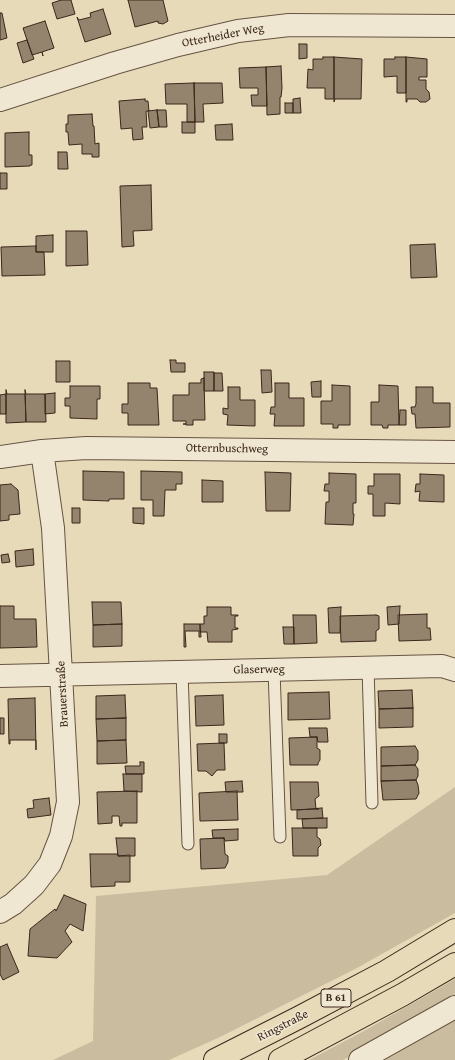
<!DOCTYPE html>
<meta charset="utf-8">
<style>
body{margin:0}
canvas{display:block;background:#e7dab9}
</style>
<canvas width="455" height="1060"></canvas>
<script>
const context = document.querySelector('canvas').getContext('2d');
context.lineJoin = 'round';
function fill(path, color) {
  context.fillStyle = color;
  context.fill(path, 'evenodd');
}
function toPath(rows) {
  const path = new Path2D();
  for (const r of rows) {
    path.moveTo(r[0], r[1]);
    for (let i = 2; i < r.length; i += 2) path.lineTo(r[i], r[i + 1]);
  }
  return path;
}
function stroke(path, color, width, dash) {
  context.strokeStyle = color;
  context.lineWidth = width;
  context.lineCap = dash ? 'butt' : 'round';
  context.setLineDash(dash || []);
  context.stroke(path);
}
function write(font, color, halo, rows, align = 'center') {
  context.font = font + ' "Gentium Book Plus",serif';
  context.lineWidth = 3;
  context.setLineDash([]);
  context.textBaseline = 'middle';
  context.strokeStyle = halo;
  context.fillStyle = color;
  for (const [text, x, y, turn = 0] of rows) {
    context.save();
    context.translate(x, y);
    context.rotate((+turn || 0) * Math.PI / 180);
    context.textAlign = isNaN(turn) ? turn : align;
    if (halo) context.strokeText(text, 0, 0);
    context.fillText(text, 0, 0);
    context.restore();
  }
}
fill(toPath([
 [455,787,455,913,357,968,220,1037,169,1060,53,1060,93,1041,96,896,327,875],
 [455,979,455,996,343,1060,309,1060,364,1031],
 [455,1017,455,1060,378,1060]
]), '#cabc9e');
const building = toPath([
 [61,0,71,0,75,14,57,19,52,3,61,0],
 [128,0,163,0,168,21,163,24,158,23,158,21,135,27,128,0],
 [103,9,111,34,85,42,77,17,79,20,91,17,90,13,103,9],
 [0,13,2,13,7,38,0,40,0,13],
 [45,21,54,48,42,52,43,56,42,52,32,55,23,28,45,21],
 [27,40,34,59,23,63,17,43,27,40],
 [299,44,307,44,307,58,299,59,299,44],
 [323,57,334,57,334,99,325,99,325,88,307,88,308,69,313,70,313,59,323,59,323,57],
 [334,57,362,59,361,99,335,99,334,102,334,57],
 [395,57,406,57,406,93,397,93,397,76,384,77,384,59,395,59,395,57],
 [406,57,427,59,427,77,419,77,419,80,426,80,426,89,429,92,430,99,426,102,420,102,417,99,407,99,407,102,406,102,406,57],
 [281,66,282,88,281,97,280,97,280,114,267,115,266,67,281,66],
 [266,67,267,106,252,106,251,95,258,95,258,88,240,88,239,68,266,67],
 [194,83,222,83,223,103,203,104,204,122,195,122,194,83],
 [194,83,195,122,187,122,187,104,166,104,165,84,194,83],
 [300,98,301,113,293,113,293,99,300,98],
 [145,99,145,101,148,101,149,111,146,111,147,127,142,127,143,139,133,140,132,128,121,129,119,101,145,99],
 [285,103,293,103,293,113,285,113,285,103],
 [157,110,166,110,167,127,159,127,157,110],
 [157,110,159,127,150,128,148,111,157,110],
 [92,114,93,126,94,126,95,144,99,143,99,157,92,157,92,154,82,154,82,144,69,145,68,132,66,132,66,124,68,124,68,115,92,114],
 [182,122,195,122,195,133,182,133,182,122],
 [232,124,233,140,216,140,215,125,232,124],
 [29,132,29,155,32,155,32,165,30,165,30,166,5,167,5,133,29,132],
 [58,152,67,152,68,169,58,169,58,152],
 [0,173,7,173,7,189,0,189,0,173],
 [151,185,152,230,133,231,134,246,122,247,120,186,151,185],
 [66,231,87,231,88,265,66,266,66,231],
 [53,235,53,252,36,252,36,236,53,235],
 [435,244,437,277,411,278,410,245,435,244],
 [36,246,36,252,44,252,45,275,2,276,1,247,36,246],
 [170,360,176,360,176,363,185,363,185,372,171,372,170,360],
 [56,361,70,361,70,382,56,382,56,361],
 [261,370,271,370,272,392,262,393,261,370],
 [204,372,214,372,214,391,204,391,204,372],
 [214,373,222,373,223,391,214,391,214,373],
 [204,378,205,420,193,420,193,425,186,425,186,424,183,424,186,424,186,421,173,421,173,395,189,395,189,383,201,383,201,379,204,378],
 [321,381,321,397,312,397,311,382,321,381],
 [128,383,150,383,150,388,157,388,159,425,128,425,128,413,122,413,122,404,128,404,128,383],
 [275,383,289,383,289,398,304,398,304,426,274,426,275,414,270,414,271,407,275,407,275,383],
 [332,385,350,386,350,425,338,425,338,428,333,428,333,424,321,424,321,401,332,401,332,385],
 [379,385,398,386,399,425,388,425,388,428,383,428,382,425,371,425,371,402,379,402,379,385],
 [70,386,100,386,100,399,97,399,97,419,70,418,70,406,65,406,65,398,70,398,70,386],
 [228,387,240,387,240,400,255,400,255,426,227,425,228,415,223,414,223,408,228,409,228,387],
 [416,387,433,387,433,403,450,403,450,427,416,428,415,414,412,414,411,407,415,407,416,404,416,387],
 [6,390,7,394,25,394,26,422,6,423,6,390],
 [25,390,26,394,45,394,46,422,26,422,25,390],
 [55,393,55,413,45,414,45,394,55,393],
 [6,394,6,414,0,414,0,395,6,394],
 [400,410,406,410,406,425,399,425,400,410],
 [83,471,124,472,124,499,109,499,109,501,83,500,83,471],
 [141,471,182,472,182,484,176,484,176,490,165,490,164,516,153,516,153,500,141,500,141,471],
 [265,472,291,473,290,511,266,511,265,472],
 [329,473,356,474,356,503,353,503,353,514,354,514,353,525,325,524,326,502,329,502,329,491,324,491,325,484,329,484,329,473],
 [374,474,400,474,400,504,385,503,385,516,373,516,373,494,368,494,368,486,374,486,374,474],
 [420,474,444,475,444,502,419,501,420,491,415,492,416,484,420,484,420,474],
 [202,480,223,481,223,502,202,502,202,480],
 [11,484,18,490,20,514,9,515,9,520,0,521,0,485,11,484],
 [72,508,80,508,80,523,72,523,72,508],
 [133,508,144,508,144,524,133,523,133,508],
 [33,549,34,565,16,567,15,551,33,549],
 [8,554,10,562,2,563,1,555,8,554],
 [92,602,121,602,122,624,93,625,92,602],
 [0,606,14,606,14,619,36,619,37,647,0,648,0,606],
 [400,606,399,624,388,625,387,607,400,606],
 [207,607,231,607,231,615,238,615,238,616,235,616,235,628,238,628,238,629,232,630,232,642,208,642,207,632,200,632,200,624,204,624,204,616,207,616,207,607],
 [341,607,340,633,329,633,328,608,341,607],
 [427,614,427,628,430,628,431,640,399,641,398,615,427,614],
 [293,615,316,615,317,643,294,644,293,615],
 [376,615,379,616,379,629,376,631,376,641,341,642,340,616,376,615],
 [122,624,122,646,93,647,93,625,122,624],
 [184,624,200,624,201,637,199,637,199,631,185,631,186,647,184,647,184,624],
 [283,627,294,627,294,644,284,644,283,627],
 [412,690,413,708,379,709,378,691,412,690],
 [329,692,330,719,288,720,288,693,329,692],
 [125,695,126,718,96,719,96,696,125,695],
 [223,695,224,725,196,726,195,696,223,695],
 [35,698,36,750,36,740,10,740,10,744,9,744,8,699,35,698],
 [413,708,413,727,379,728,379,709,413,708],
 [0,718,4,718,4,734,0,734,0,718],
 [126,718,126,740,97,741,96,719,126,718],
 [309,728,327,728,328,742,318,742,317,737,310,737,309,728],
 [219,734,227,734,227,743,219,743,219,734],
 [317,737,317,748,320,750,320,760,318,763,318,765,290,765,289,738,317,737],
 [126,740,127,763,97,764,97,741,126,740],
 [224,743,225,770,217,770,212,776,206,771,198,771,197,744,224,743],
 [415,746,418,751,418,760,415,765,381,766,381,747,415,746],
 [140,762,144,762,144,774,126,774,125,766,140,766,140,762],
 [415,765,418,769,418,776,416,780,381,781,381,766,415,765],
 [123,774,142,774,142,792,124,791,123,774],
 [416,780,418,785,419,793,416,799,383,800,381,781,416,780],
 [242,781,243,792,226,792,225,782,242,781],
 [290,782,318,782,319,796,315,799,316,809,319,809,291,810,290,782],
 [137,791,137,823,122,823,122,826,120,826,119,816,112,816,112,823,98,824,97,792,137,791],
 [237,791,238,820,200,821,199,793,237,791],
 [49,798,51,815,28,818,27,809,34,808,33,800,49,798],
 [322,808,323,818,297,819,297,810,322,808],
 [327,818,327,828,303,828,302,819,327,818],
 [292,828,317,828,317,837,320,839,321,845,318,848,318,856,293,856,292,828],
 [238,829,238,840,225,841,224,838,213,838,212,830,238,829],
 [116,838,135,838,135,856,118,856,116,838],
 [224,838,225,854,228,856,228,862,225,868,201,869,200,839,224,838],
 [90,854,118,854,118,856,130,855,130,882,115,882,115,886,91,887,90,854],
 [64,895,86,904,83,931,70,924,65,931,72,942,57,958,28,956,30,929,55,909,56,911,64,895],
 [7,944,19,972,3,980,0,974,0,947,7,944]
]);
fill(building, '#95846d');
stroke(building, '#3c271b', 1);
const lane = toPath([
 [368,667,372,803],
 [274,670,280,837],
 [182,672,188,844]
]);
const street = toPath([
 [0,100,115,63,178,45,238,31,289,25,455,26],
 [0,457,42,451,86,448,455,452],
 [0,676,442,666,455,670],
 [0,912,13,904,34,885,50,864,61,836,68,802,53,528,42,451],
 [360,1060,455,1007]
]);
const highway = toPath([
 [215,1060,298,1018,387,971,455,930],
 [280,1060,402,995,455,964]
]);
stroke(lane, '#675442', 13);
stroke(street, '#675442', 24);
stroke(highway, '#3c271b', 24);
stroke(lane, '#efe7d2', 11);
stroke(street, '#efe7d2', 22);
stroke(highway, '#e7dab9', 22);
for (const [x, y, w] of [
 [336,998,30]
]) {
  const box = new Path2D();
  box.roundRect(x - w / 2, y - 9, w, 18, 3);
  context.fillStyle = '#efe7d2';
  context.fill(box);
  stroke(box, '#3c271b', 1);
}
write('bold 11px', '#3c271b', null, [
 ["B 61",336,998]
]);
write('12px', '#3c271b', '#efe7d2', [
 ["Otterheider Weg",223,36,-11],
 ["Otternbuschweg",227,449,1],
 ["Glaserweg",259,670,-1],
 ["Brauerstraße",63,694,-93],
 ["Ringstraße",283,1026,-27]
]);
</script>
